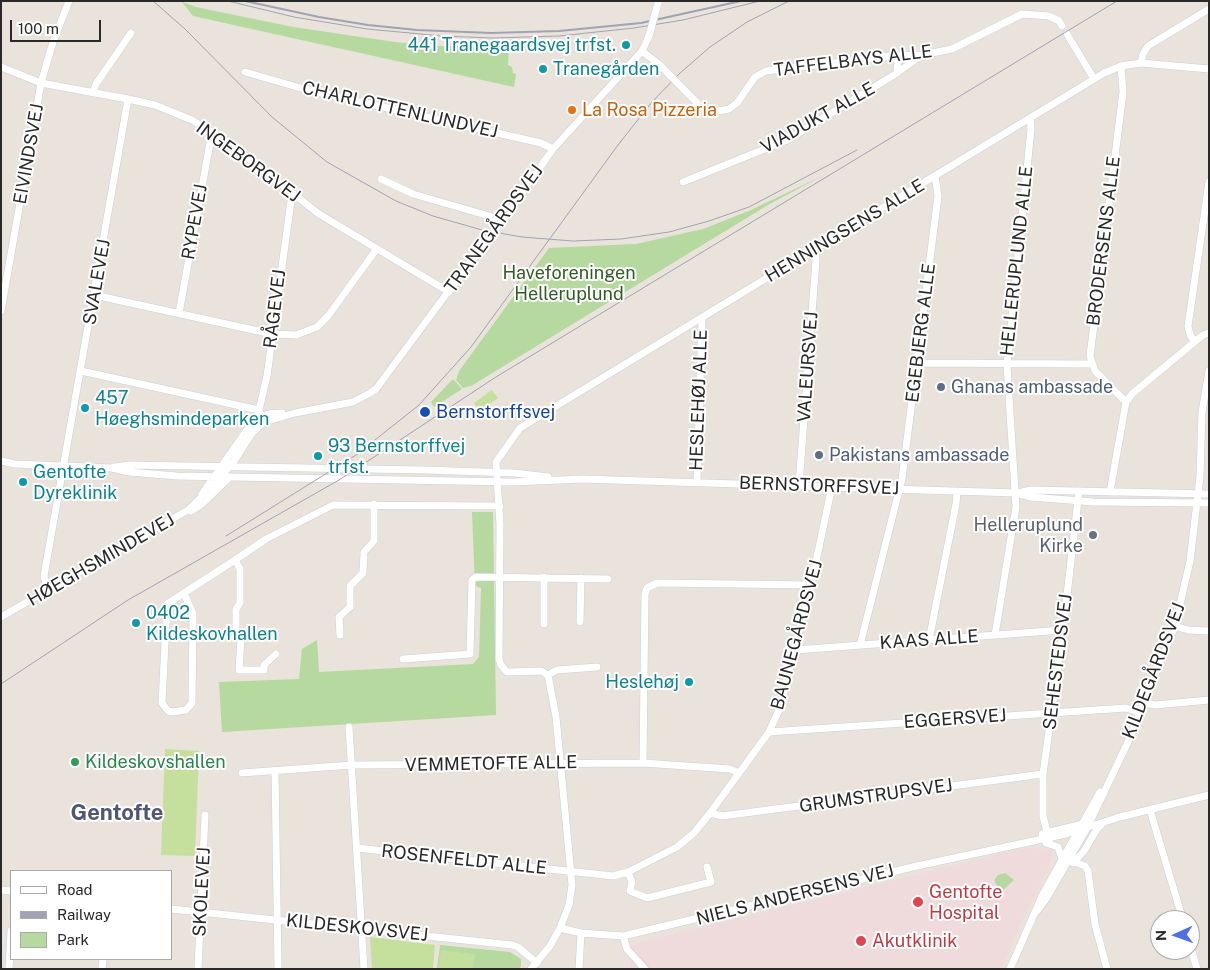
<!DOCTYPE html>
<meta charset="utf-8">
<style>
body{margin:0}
#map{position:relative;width:1210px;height:970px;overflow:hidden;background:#e9e3dc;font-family:"Public Sans",sans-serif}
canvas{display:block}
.frame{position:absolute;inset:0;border:2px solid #292929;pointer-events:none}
.legend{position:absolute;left:10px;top:870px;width:162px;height:90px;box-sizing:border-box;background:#fff;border:1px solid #a9a9a9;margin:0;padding:6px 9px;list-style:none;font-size:15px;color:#292929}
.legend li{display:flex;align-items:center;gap:10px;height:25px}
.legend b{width:25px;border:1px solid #a9a9a9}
.north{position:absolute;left:1150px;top:910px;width:50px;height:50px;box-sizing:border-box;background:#fff;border:1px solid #a9a9a9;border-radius:50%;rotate:268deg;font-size:14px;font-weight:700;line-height:20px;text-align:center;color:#292929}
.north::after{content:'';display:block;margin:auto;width:18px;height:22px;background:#506fe3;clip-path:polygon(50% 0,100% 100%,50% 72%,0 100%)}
.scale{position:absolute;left:10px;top:20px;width:91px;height:22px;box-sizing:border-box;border:2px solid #292929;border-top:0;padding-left:6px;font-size:15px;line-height:18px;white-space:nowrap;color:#292929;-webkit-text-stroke:4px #fff;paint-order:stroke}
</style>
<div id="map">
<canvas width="1210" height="970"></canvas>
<div class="frame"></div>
<ul class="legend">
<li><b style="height:6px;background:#fff"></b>Road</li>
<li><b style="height:6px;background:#a0a3b1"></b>Railway</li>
<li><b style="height:14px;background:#b5d99f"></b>Park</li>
</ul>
<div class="north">N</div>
<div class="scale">100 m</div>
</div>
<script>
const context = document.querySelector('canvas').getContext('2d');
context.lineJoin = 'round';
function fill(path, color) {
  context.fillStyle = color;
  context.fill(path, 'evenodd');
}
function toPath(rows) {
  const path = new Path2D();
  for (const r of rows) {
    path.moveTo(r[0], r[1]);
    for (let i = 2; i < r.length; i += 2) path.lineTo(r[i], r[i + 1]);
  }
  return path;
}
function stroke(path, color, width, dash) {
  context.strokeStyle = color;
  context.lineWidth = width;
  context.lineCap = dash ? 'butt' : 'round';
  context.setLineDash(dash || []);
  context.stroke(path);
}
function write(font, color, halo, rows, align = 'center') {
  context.font = font + ' "Public Sans",sans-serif';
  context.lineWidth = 4;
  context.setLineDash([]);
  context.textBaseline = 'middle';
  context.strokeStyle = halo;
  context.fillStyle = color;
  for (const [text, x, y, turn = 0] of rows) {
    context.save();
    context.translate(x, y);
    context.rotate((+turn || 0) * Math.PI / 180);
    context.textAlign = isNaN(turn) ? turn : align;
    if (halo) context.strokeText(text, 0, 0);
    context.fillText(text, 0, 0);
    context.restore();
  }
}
fill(toPath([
 [1025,848,1048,849,1052,851,1050,864,1024,916,1001,969,631,969,629,947,634,944]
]), '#efdadc');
fill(toPath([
 [182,2,196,7,293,27,395,42,431,46,509,46,508,65,512,67,513,73,516,74,514,87,193,16],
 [822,176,768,205,471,386,463,388,456,380,459,371,549,248,636,244,703,229,751,210],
 [453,379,462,389,434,407,431,402],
 [472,512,493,512,496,715,222,732,219,682,299,679,302,649,317,640,319,672,473,664,479,657,481,588,475,586],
 [1005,873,1014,880,1002,891,995,883,995,879,998,875],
 [440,945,510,952,521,959,521,966,519,969,437,969]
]), '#b5d99f');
fill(toPath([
 [492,390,498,398,480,411,474,403],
 [165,749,199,751,195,856,161,855],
 [370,937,435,945,433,969,372,969],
 [441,950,475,954,473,969,438,969]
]), '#c5df9c');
const minor = toPath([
 [1067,34,1094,79],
 [642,51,661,66],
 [892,56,898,61,897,73],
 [1141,63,1209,69],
 [1121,66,1123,92,1090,356,1095,371,1126,402],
 [1,67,41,83,128,99,155,105,192,120,226,141,319,214,449,292],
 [245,72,304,89,541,143,553,149],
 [93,93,96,84,131,33],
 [699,105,712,112,729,109,737,103,755,77,766,71,892,56,922,55,952,49,1022,14,1049,16,1059,21,1062,26],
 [381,179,413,194,503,220,553,149,642,51,649,36],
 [683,182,787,140,894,75,922,55],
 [94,295,272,334,296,335,317,327,328,316,376,250],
 [1,311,41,83,53,42,69,1],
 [179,313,212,132],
 [1195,341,1190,335,1188,326,1209,182],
 [917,363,1091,364],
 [81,371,259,410],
 [264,422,259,410,267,376,292,194],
 [1,461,15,464,112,468,129,472,177,476,514,482,582,479,1015,493,1031,497,1094,502,1209,503],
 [114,467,129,465,425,470,514,473,548,477],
 [697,482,702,318],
 [799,485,816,260,815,249],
 [1110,492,1126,402,1133,393,1203,335,1209,333],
 [1018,493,1031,490,1209,494],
 [202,494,251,424,268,414,282,413],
 [191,511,202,504,230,477],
 [235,560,240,569,240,603,236,609,236,631,241,638,239,670,264,670,264,665,276,654],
 [48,590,44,576,128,99],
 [184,593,193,614,192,703,186,710,172,712,168,711,162,703,167,604,235,560,266,539,333,505,500,506],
 [1,617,188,510,211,488,234,461,252,433,264,422,295,413,353,402,370,393,376,389,488,238],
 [580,622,581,578],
 [544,624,544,577],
 [1175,626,1188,630,1209,631],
 [340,635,339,617,350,607,350,586,363,573,364,552,374,541,374,504],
 [995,635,1016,507,1007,365,1031,129,1030,118],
 [929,640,956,504,957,492],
 [860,645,902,479,938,196,935,176],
 [795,650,1063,630],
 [403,659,470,654,472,580,476,577,608,579],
 [548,675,541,671,507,672,501,665,499,659,500,525,496,462,520,428,1104,73,1121,66,1141,63,1143,54,1148,46,1209,9],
 [548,675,557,670,597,667],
 [1144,703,1155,705,1209,700],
 [349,727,364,969],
 [769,732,1126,708,1141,713],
 [643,763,645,594,647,588,657,583,811,585],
 [275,771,278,969],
 [242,773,352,765,643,763,730,769,739,773],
 [1150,810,1183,920],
 [710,813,722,816,1043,774],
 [1116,818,1209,795],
 [1042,834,1083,824],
 [1046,843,1058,847,1062,859],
 [1050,843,1043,816,1043,774,1063,630,1079,491],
 [357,848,613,876,628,872,677,847,694,833,710,813,769,732,779,710,811,585,832,486],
 [1075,862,1085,866,1088,871,1095,924,1107,969],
 [1073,863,1084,851,1097,829,1102,824],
 [628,872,632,882,630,891,647,898,711,882,707,867],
 [1,890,11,891],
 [171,909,512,945,518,947,537,963],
 [1037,911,1046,899,1087,828,1127,744,1175,626,1190,561,1200,477,1202,412,1209,371],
 [560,928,581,933,623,936,917,866,1066,834,1120,817],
 [623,936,627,949,645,969],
 [1190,945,1197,969],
 [9,969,11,931],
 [102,969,103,959],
 [198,969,205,815],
 [531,969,550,946,560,928,569,905,572,885,556,717,548,675],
 [579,969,581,933],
 [1010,969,1043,894,1100,792]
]);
stroke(minor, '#cbced9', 8);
stroke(minor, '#fff', 7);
stroke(toPath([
 [153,1,185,29,272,117,327,162,396,201,433,216,482,230,522,237,573,241,621,239,669,232,709,221,749,207,857,150],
 [228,1,294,17,367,29,442,36,492,38,559,36,634,28,683,20,760,1],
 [226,536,356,455,419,405,471,347,618,145,652,102,679,74,710,47,747,22,789,1],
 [1,684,128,600,339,480,496,377,1117,1]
]), '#a0a3b1', 1);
stroke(toPath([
 [245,1,319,17,368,25,417,30,491,33,559,31,641,23,741,1]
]), '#a0a3b1', 2);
const minorBridge = toPath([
 [649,36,658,3],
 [661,66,699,105],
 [488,238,503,220]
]);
stroke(minorBridge, '#cbced9', 8, []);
stroke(minorBridge, '#fff', 7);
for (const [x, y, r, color] of [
 [626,45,5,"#0f9aa8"],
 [543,69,5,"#0f9aa8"],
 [572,110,5,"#e8710a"],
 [941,387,5,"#5c6f8a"],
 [85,408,5,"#0f9aa8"],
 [425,412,6,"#1a4fb4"],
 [819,455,5,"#5c6f8a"],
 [318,456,5,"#0f9aa8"],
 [23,482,5,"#0f9aa8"],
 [1093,535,5,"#6b7280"],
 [136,623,5,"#0f9aa8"],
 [689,682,5,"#0f9aa8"],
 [75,762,5,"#2e9e5b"],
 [918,902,6,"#e0444e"],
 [861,941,6,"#e0444e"]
]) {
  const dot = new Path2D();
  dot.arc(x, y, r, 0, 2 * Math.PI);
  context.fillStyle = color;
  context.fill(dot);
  stroke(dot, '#fff', 2);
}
write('18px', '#0d838f', '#fff', [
 ["441 Tranegaardsvej trfst.",616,45,"right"],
 ["Tranegården",553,69],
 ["457",95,398],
 ["Høeghsmindeparken",95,419],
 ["93 Bernstorffvej",328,446],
 ["trfst.",328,467],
 ["Gentofte",33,472],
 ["Dyreklinik",33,493],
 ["0402",146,613],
 ["Kildeskovhallen",146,634],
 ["Heslehøj",679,682,"right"]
], 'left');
write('18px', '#292929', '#fff', [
 ["TAFFELBAYS ALLE",853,61,-7],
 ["CHARLOTTENLUNDVEJ",400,110,13],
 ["VIADUKT ALLE",818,118,-29],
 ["EIVINDSVEJ",29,154,-80],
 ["INGEBORGVEJ",248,162,36],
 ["RYPEVEJ",195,222,-80],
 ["TRANEGÅRDSVEJ",494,229,-54],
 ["HENNINGSENS ALLE",845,231,-31],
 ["BRODERSENS ALLE",1104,241,-83],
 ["HELLERUPLUND ALLE",1017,261,-84],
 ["SVALEVEJ",97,282,-80],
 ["RÅGEVEJ",275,309,-83],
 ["EGEBJERG ALLE",921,333,-83],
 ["VALEURSVEJ",808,367,-86],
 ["HESLEHØJ ALLE",699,400,-88],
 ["BERNSTORFFSVEJ",819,486,2],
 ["HØEGHSMINDEVEJ",101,560,-30],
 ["BAUNEGÅRDSVEJ",797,635,-75],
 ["KAAS ALLE",929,640,-4],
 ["SEHESTEDSVEJ",1058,662,-83],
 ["KILDEGÅRDSVEJ",1154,671,-69],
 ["EGGERSVEJ",955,719,-4],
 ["VEMMETOFTE ALLE",491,764,-1],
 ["GRUMSTRUPSVEJ",876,796,-8],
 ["ROSENFELDT ALLE",464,860,6],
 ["SKOLEVEJ",202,892,-87],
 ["NIELS ANDERSENS VEJ",795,895,-14],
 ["KILDESKOVSVEJ",357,928,6]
]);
write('18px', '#c56008', '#fff', [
 ["La Rosa Pizzeria",582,110]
], 'left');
write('18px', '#305c22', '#fff', [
 ["Haveforeningen",569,273],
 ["Helleruplund",569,294]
]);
write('18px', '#4e5e75', '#fff', [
 ["Ghanas ambassade",951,387],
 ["Pakistans ambassade",829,455]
], 'left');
write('18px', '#164399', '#fff', [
 ["Bernstorffsvej",436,412]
], 'left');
write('18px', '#5b616d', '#fff', [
 ["Helleruplund",1083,525],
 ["Kirke",1083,546]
], 'right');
write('18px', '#27864d', '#fff', [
 ["Kildeskovshallen",85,762]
], 'left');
write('18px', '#be3a42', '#fff', [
 ["Gentofte",929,892],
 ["Hospital",929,913],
 ["Akutklinik",872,941]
], 'left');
write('bold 22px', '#4f5773', '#fff', [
 ["Gentofte",117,813]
]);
</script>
